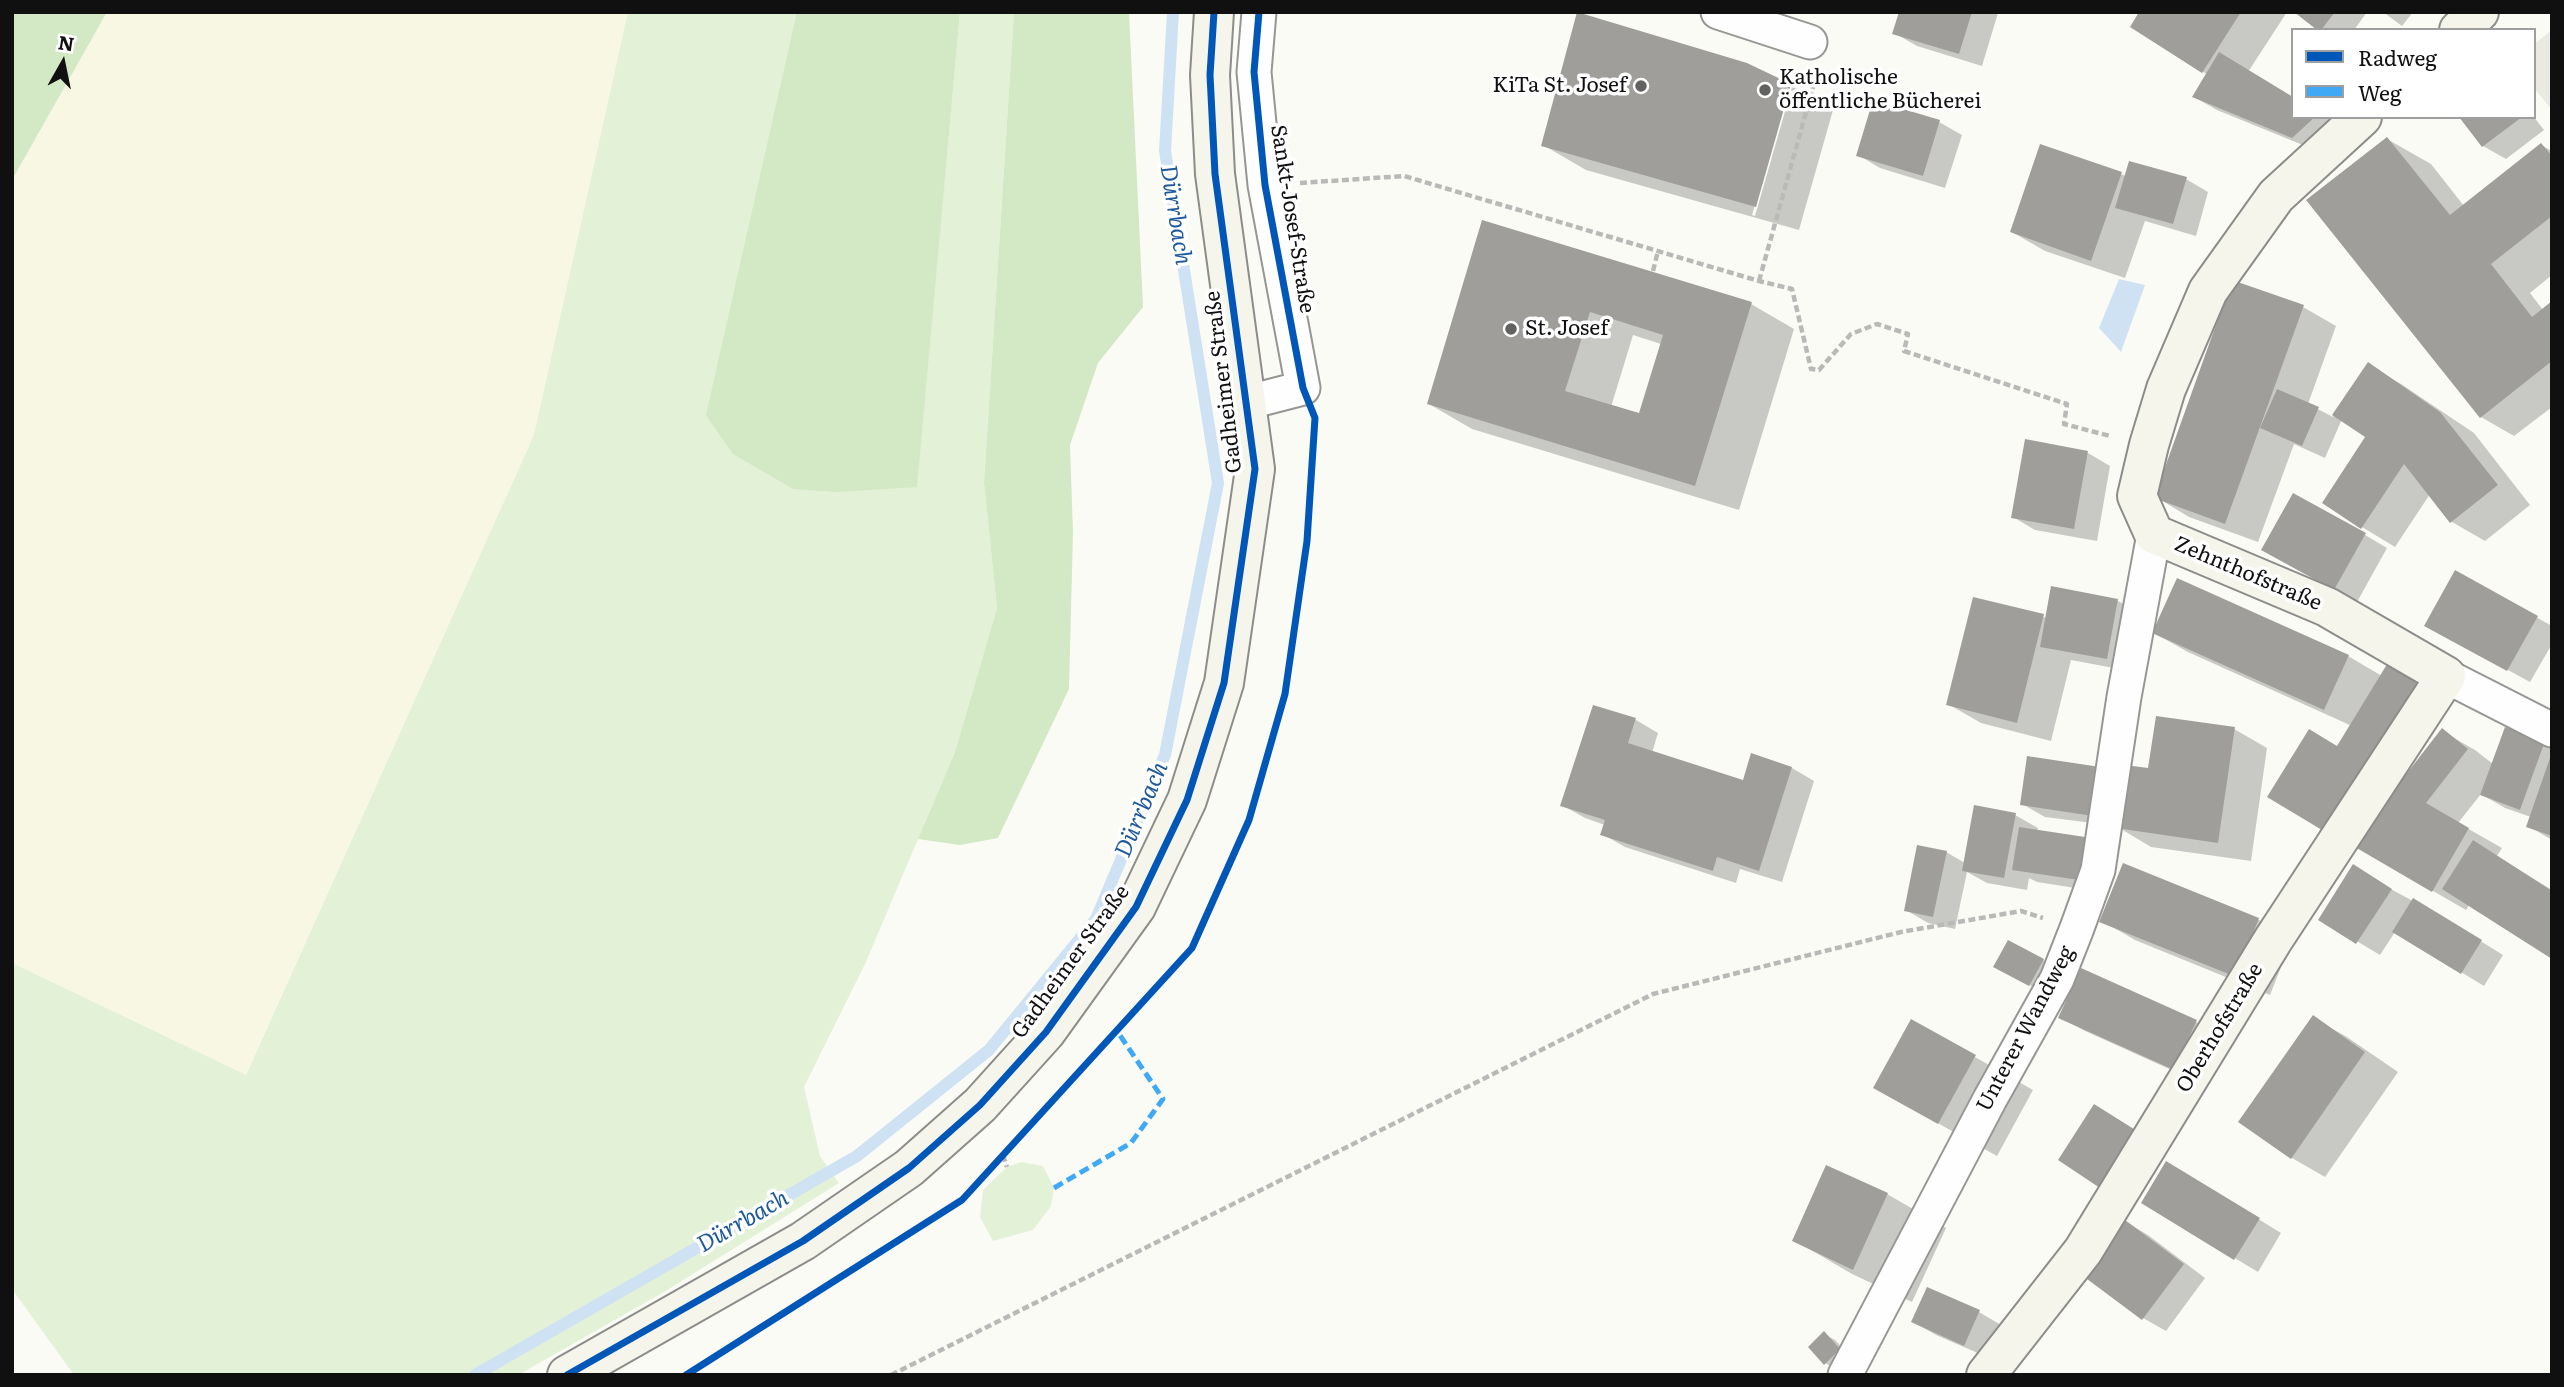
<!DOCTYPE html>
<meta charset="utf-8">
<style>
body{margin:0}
#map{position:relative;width:2564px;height:1387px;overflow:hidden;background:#fbfbf6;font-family:Literata,serif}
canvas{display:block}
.frame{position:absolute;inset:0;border:14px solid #101010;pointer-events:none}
.legend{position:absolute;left:2291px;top:28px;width:245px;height:91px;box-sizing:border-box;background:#fff;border:2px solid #9f9f9f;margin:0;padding:9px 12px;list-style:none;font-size:21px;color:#101010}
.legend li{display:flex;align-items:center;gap:14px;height:35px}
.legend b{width:35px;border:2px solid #9f9f9f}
.north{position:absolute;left:28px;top:28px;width:70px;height:70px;-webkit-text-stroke:5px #fff;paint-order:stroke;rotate:9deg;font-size:19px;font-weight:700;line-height:28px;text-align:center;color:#101010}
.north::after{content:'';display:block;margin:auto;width:24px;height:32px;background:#101010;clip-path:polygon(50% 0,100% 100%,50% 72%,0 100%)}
</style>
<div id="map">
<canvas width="2564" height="1387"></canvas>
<div class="frame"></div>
<ul class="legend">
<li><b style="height:9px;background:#0057b8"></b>Radweg</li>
<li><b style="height:9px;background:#3fa9f5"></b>Weg</li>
</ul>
<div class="north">N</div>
</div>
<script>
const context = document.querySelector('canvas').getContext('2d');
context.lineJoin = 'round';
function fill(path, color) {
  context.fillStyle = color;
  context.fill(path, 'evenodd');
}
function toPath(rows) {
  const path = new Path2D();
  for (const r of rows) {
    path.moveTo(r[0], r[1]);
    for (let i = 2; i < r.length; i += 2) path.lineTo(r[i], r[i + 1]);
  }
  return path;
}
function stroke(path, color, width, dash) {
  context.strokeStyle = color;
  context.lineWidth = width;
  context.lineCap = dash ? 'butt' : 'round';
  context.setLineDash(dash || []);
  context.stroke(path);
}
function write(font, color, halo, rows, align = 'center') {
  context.font = font + ' Literata,serif';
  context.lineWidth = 7;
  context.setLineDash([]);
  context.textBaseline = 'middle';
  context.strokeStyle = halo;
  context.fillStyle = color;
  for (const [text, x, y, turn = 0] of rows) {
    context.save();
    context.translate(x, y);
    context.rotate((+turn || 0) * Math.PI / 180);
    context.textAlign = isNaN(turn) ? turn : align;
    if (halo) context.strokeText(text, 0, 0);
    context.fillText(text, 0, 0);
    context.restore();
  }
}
fill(toPath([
 [107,12,628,12,534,435,245,1076,12,963,12,180]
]), '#f7f7e3');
fill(toPath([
 [628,12,799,12,916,487,960,12,1014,12,984,483,997,608,955,752,865,964,804,1087,820,1156,839,1183,664,1292,518,1375,74,1375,12,1289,12,963,246,1075,534,435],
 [1021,1162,1043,1166,1054,1188,1051,1206,1033,1230,993,1241,980,1217,983,1190,1007,1167]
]), '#e3f1d7');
fill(toPath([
 [12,12,107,12,12,180],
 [797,12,960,12,917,487,837,492,793,489,733,454,706,415],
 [1014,12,1129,12,1143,307,1098,363,1070,445,1073,532,1069,689,998,838,960,845,918,839,955,752,997,608,984,483]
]), '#d3e8c5');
fill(toPath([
 [2552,30,2552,110,2534,88,2534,44]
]), '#ebeae1');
fill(toPath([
 [2119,279,2145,285,2121,352,2099,328]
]), '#cee2f4');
fill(toPath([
 [1901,12,1998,13,1982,66,1917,46,1894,33],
 [2141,12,2287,12,2248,72,2293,117,2325,117,2341,127,2315,150,2217,110,2194,97,2208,75,2132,26],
 [2297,12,2367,12,2354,30,2320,30],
 [2383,12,2413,12,2402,26],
 [1790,85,1833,110,1799,230,1586,170,1543,145],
 [1788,87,1792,87,1755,216,1752,215],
 [2461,117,2534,117,2544,130,2506,159,2483,146],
 [1939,122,1962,135,1945,188,1880,168,1858,155],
 [2387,139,2431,164,2464,206,2541,145,2552,151,2552,275,2530,293,2543,310,2552,303,2552,407,2514,436,2481,417],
 [2041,146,2126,176,2186,179,2208,192,2196,236,2145,221,2125,278,2045,251,2012,232],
 [1484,222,1751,304,1794,329,1739,510,1472,429,1429,404],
 [1633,335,1661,344,1640,415,1611,407],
 [2303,307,2336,326,2308,404,2333,417,2368,365,2401,384,2474,433,2530,505,2485,541,2452,522,2430,494,2395,547,2362,527,2368,437,2342,419,2325,458,2294,444,2258,542,2189,517,2156,497],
 [2088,453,2110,466,2097,541,2035,530,2013,517],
 [2365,535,2387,548,2357,602,2286,563],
 [2455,572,2552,626,2552,644,2530,682,2449,638],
 [2052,588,2118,601,2140,614,2130,671,2071,660,2051,741,1981,723,1948,704,1974,599,2047,618],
 [2154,633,2348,656,2382,676,2390,663,2441,694,2338,748,2352,726,2188,652],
 [1594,707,1636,720,1658,733,1652,753,1744,782,1752,755,1792,768,1814,781,1782,882,1740,869,1736,883,1625,847,1602,834,1605,825,1585,818,1562,805],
 [2234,729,2267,748,2251,861,2151,847,2116,826,2045,817,2022,804,2100,769,2149,770],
 [2442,731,2475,750,2493,764,2544,743,2552,747,2552,840,2528,826,2531,817,2505,808,2481,794,2458,823,2502,848,2497,856,2552,890,2552,957,2469,905,2466,910,2357,847],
 [2015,815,2038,828,2037,831,2085,838,2107,851,2101,892,2037,882,2029,878,2027,890,1987,883,1967,872,1955,929,1928,923,1906,910,1946,852,1965,863],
 [2124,866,2259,920,2292,939,2270,995,2135,940,2102,921],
 [2374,880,2437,914,2503,955,2484,986,2395,932,2380,955,2320,919],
 [2043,960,2054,966,2041,991,2006,973],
 [2061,1017,2196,1022,2218,1035,2198,1082,2083,1030],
 [2313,1018,2347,1037,2398,1072,2325,1177,2292,1158],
 [1975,1057,2033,1090,1997,1156,1934,1121],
 [2190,1177,2281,1233,2258,1272,2143,1203],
 [1887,1194,1946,1228,1912,1302,1852,1274,1794,1240],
 [2126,1222,2148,1235,2205,1278,2166,1331,2143,1318],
 [1979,1312,2001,1325,1987,1357,1936,1335,1913,1322],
 [1824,1334,1835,1340,1850,1356,1836,1369,1825,1363]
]), '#0003');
stroke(toPath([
 [475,1375,857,1156,989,1050,1096,919,1165,755,1218,483,1165,151,1173,12]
]), '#cee2f4', 12);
fill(toPath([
 [1577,12,1747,63,1791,84,1756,207,1541,146],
 [1899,12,1972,12,1959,54,1892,34],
 [2139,12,2241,12,2202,73,2130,27],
 [2294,12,2335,12,2321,30,2317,30],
 [2219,52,2293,97,2293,117,2315,117,2292,138,2192,97],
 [1873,100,1940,120,1923,176,1856,156],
 [2459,117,2522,117,2482,147],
 [2387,137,2450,215,2541,143,2552,156,2552,216,2491,264,2532,317,2552,301,2552,361,2480,418,2306,200],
 [2040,144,2122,172,2091,261,2010,232],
 [2129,161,2187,177,2173,224,2115,208],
 [1482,220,1752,302,1695,486,1427,404],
 [1590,312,1663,335,1639,413,1565,391],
 [2232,280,2304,305,2225,524,2154,498],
 [2368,362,2440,412,2498,485,2450,523,2404,464,2361,529,2322,503,2365,437,2332,415],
 [2277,389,2319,407,2302,446,2260,428],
 [2025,439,2088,451,2074,529,2011,518],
 [2293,493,2366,533,2334,590,2261,550],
 [2455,570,2538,616,2507,671,2424,626],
 [2177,578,2349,655,2324,710,2152,633],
 [2051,586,2118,599,2107,659,2040,647],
 [1973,597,2044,614,2017,723,1946,705],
 [2389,661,2420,679,2327,833,2267,797,2309,729,2337,746],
 [1593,705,1636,718,1628,743,1743,780,1751,753,1792,767,1759,871,1717,857,1713,871,1600,835,1605,820,1560,806],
 [2156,716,2235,727,2218,843,2116,828,2125,765,2148,768],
 [2505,727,2545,741,2520,810,2480,795],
 [2442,728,2468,749,2426,803,2469,828,2432,892,2355,847,2397,786],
 [2551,755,2552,755,2552,836,2526,827],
 [2027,756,2100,767,2093,816,2020,805],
 [1974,805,2016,813,2004,878,1962,871],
 [2019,827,2085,837,2079,880,2012,870],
 [2473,840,2552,891,2552,959,2442,889],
 [1917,845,1947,851,1933,917,1904,911],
 [2123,863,2259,918,2236,977,2099,922],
 [2353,864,2392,889,2356,944,2318,920],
 [2413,898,2482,940,2461,974,2392,932],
 [2008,940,2044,959,2029,986,1993,967],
 [2081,968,2197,1020,2174,1070,2058,1018],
 [2313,1015,2365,1052,2291,1159,2238,1122],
 [1911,1019,1976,1055,1938,1124,1873,1088],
 [2094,1104,2137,1131,2100,1188,2058,1160],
 [2166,1161,2260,1218,2234,1260,2141,1203],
 [1826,1165,1888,1193,1853,1270,1792,1241],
 [2125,1220,2184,1264,2142,1320,2083,1276],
 [1927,1287,1980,1310,1964,1346,1911,1322],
 [1824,1331,1840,1349,1824,1365,1808,1347]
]), '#9f9e9b');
const street = toPath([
 [1718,12,1810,42],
 [1245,403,1303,388,1265,185,1254,72,1259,12],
 [2446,676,2552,730],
 [1845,1375,1990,1099,2057,979,2077,928,2098,870,2124,697,2154,534]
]);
const secondary = toPath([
 [2459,30,2479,12],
 [567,1375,803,1241,909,1168,980,1105,1046,1032,1136,907,1187,800,1224,683,1255,469,1215,174,1210,75,1214,12],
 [1986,1375,2083,1251,2273,940,2446,676,2327,607,2154,534,2137,496,2149,445,2166,389,2208,291,2276,196,2362,117]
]);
stroke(street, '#969694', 37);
stroke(secondary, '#8c8c8a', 42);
stroke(toPath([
 [1300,183,1404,176,1759,281,1792,289,1811,369,1819,370,1851,334,1877,324,1908,334,1904,351,2067,404,2064,424,2110,436],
 [1653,271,1658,251],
 [1759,281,1815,80],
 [1003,1155,1007,1167],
 [891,1375,1653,994,1901,932,2021,911,2043,918]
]), '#b9b9b8', 4.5, [7, 3.5]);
stroke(street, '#fefefe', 33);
stroke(secondary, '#f5f5eb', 38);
stroke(toPath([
 [1054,1188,1131,1143,1163,1099,1117,1031]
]), '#3fa9f5', 5, [10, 5]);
stroke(toPath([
 [567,1375,803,1241,909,1168,980,1105,1046,1032,1136,907,1187,800,1224,683,1255,469,1215,174,1210,75,1214,12],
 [686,1375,962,1200,1192,948,1249,820,1285,694,1307,541,1315,418,1303,388,1265,185,1254,72,1259,12]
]), '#0057b8', 7);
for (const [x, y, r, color] of [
 [1641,86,7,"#626260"],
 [1765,90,7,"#626260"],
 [1511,329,7,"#626260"]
]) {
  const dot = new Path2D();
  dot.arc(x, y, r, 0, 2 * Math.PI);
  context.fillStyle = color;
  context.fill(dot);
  stroke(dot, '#fff', 2.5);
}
write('21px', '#101010', '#fff', [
 ["Katholische",1779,78],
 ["öffentliche Bücherei",1779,102],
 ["KiTa St. Josef",1627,86,"right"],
 ["St. Josef",1525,329]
], 'left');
write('21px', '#101010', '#fff', [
 ["Sankt-Josef-Straße",1292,219,81],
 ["Gadheimer Straße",1224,382,-97],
 ["Zehnthofstraße",2248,574,23],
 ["Gadheimer Straße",1071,962,-54],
 ["Oberhofstraße",2220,1028,-59],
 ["Unterer Wandweg",2026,1029,-62]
]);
write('italic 23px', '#1e599c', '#fff', [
 ["Dürrbach",1175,215,81],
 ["Dürrbach",1142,810,-67],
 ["Dürrbach",743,1222,-30]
]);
</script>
